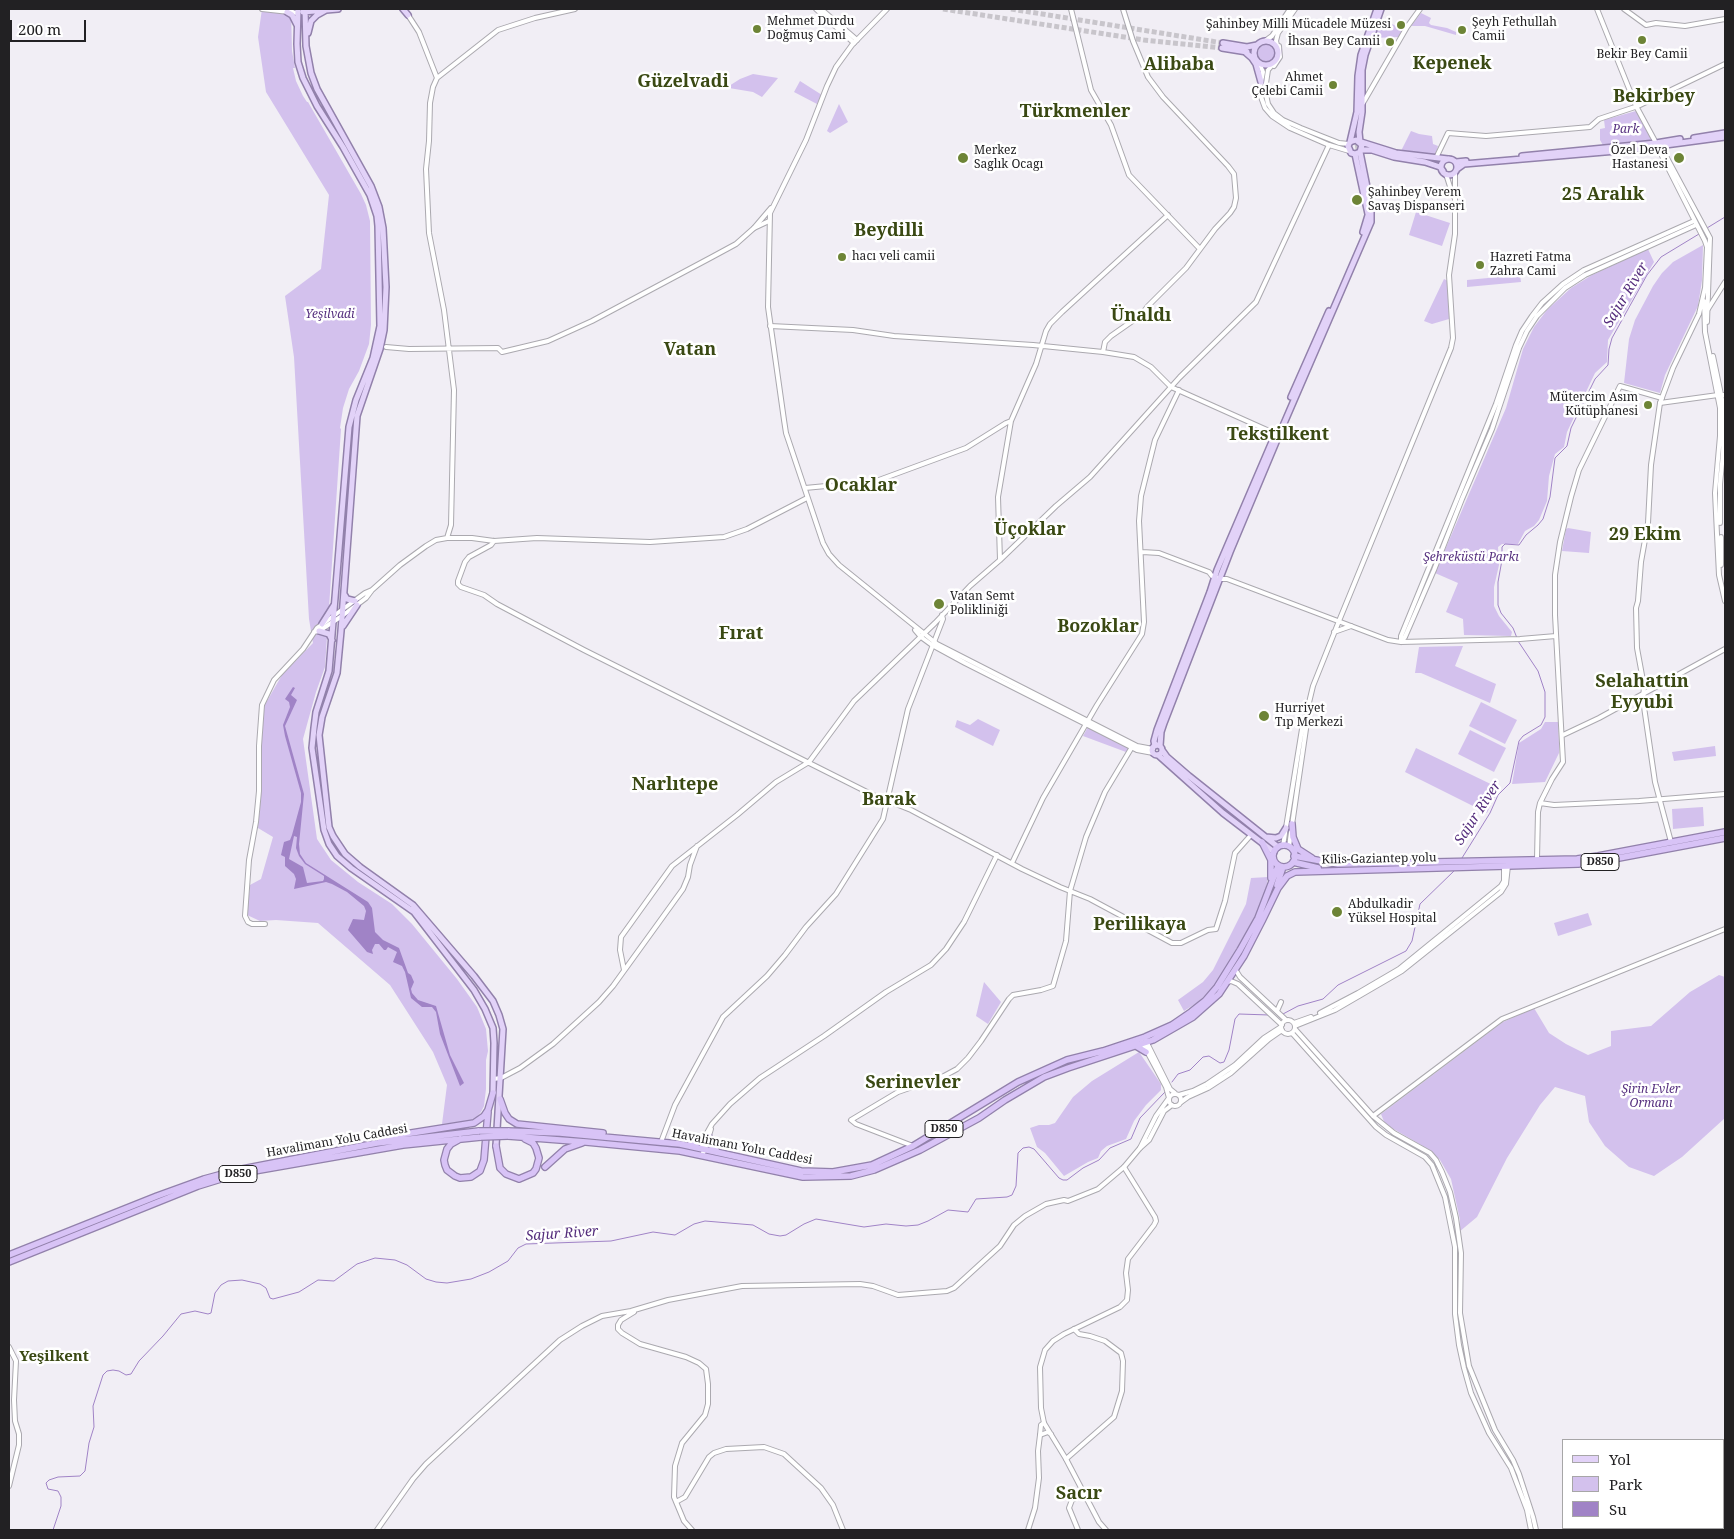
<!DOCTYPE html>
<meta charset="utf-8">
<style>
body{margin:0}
#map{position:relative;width:1734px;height:1539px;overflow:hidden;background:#f1eef5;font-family:"Noto Serif",serif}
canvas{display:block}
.frame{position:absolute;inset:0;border:10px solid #222123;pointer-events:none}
.legend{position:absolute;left:1562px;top:1439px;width:162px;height:90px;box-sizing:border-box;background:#fff;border:1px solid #a7a6a7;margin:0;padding:6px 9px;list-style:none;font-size:15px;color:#222123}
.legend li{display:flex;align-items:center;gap:10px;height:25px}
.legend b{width:25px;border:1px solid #a7a6a7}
.scale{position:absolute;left:10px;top:20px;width:76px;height:22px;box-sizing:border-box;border:2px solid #222123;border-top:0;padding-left:6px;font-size:15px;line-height:18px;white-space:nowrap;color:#222123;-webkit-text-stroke:4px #fff;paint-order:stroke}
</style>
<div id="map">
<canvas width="1734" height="1539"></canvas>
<div class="frame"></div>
<ul class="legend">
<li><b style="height:6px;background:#e2d2f8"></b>Yol</li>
<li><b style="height:14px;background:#d3c1ed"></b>Park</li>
<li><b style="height:14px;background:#a083c6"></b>Su</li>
</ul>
<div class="scale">200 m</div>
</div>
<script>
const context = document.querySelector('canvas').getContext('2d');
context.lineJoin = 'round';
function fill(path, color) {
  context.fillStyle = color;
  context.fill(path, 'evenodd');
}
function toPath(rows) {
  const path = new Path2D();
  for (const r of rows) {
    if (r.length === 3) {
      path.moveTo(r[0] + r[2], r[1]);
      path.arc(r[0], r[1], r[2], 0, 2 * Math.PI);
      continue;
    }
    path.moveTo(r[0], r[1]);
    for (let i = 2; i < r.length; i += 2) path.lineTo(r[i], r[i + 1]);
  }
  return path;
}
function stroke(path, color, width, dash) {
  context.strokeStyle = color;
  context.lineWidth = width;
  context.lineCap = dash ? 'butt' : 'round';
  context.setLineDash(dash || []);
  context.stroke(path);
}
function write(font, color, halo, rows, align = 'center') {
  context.font = font + ' "Noto Serif",serif';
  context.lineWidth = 5;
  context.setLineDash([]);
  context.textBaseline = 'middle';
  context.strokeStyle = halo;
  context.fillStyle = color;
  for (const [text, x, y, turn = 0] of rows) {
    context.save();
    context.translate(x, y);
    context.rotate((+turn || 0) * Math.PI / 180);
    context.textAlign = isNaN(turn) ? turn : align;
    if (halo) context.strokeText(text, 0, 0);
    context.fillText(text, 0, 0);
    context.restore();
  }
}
fill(toPath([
 [262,9,291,9,292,51,295,68,293,68,296,81,303,96,307,102,308,102,361,194,366,205,370,221,371,325,369,344,359,371,349,389,343,408,340,428,341,429,325,667,316,692,303,739,317,839,331,860,358,882,392,904,412,924,457,979,477,1007,486,1029,488,1051,486,1060,486,1089,484,1106,481,1112,476,1118,467,1122,442,1124,447,1085,433,1052,390,985,318,923,276,920,260,921,247,915,250,885,261,879,273,837,258,828,263,708,282,675,313,643,309,619,294,357,285,296,321,269,329,195,266,92,258,37],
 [1421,13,1431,18,1429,23,1431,25,1447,28,1456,32,1456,35,1425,26,1411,26],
 [1385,19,1403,31,1400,37,1373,38,1379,23],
 [1267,53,9],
 [753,74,778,78,762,97,753,92,729,88,729,86,740,79],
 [800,81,822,95,817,104,794,92],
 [839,104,848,122,830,133,827,131],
 [1636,111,1651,138,1648,143,1604,147,1600,140,1600,129,1605,128,1604,120],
 [1411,131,1419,134,1432,136,1433,144,1438,146,1435,157,1400,153],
 [1416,212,1450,223,1442,246,1409,235],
 [1703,245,1702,280,1698,306,1665,375,1660,393,1624,383,1629,339,1635,320,1653,286,1662,273,1673,262],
 [1648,249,1654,262,1608,340,1607,362,1595,373,1567,432,1564,447,1555,454,1549,476,1547,501,1539,520,1534,526,1525,531,1518,544,1502,544,1498,547,1499,565,1494,587,1494,606,1499,616,1512,632,1511,636,1464,635,1463,619,1446,612,1458,583,1435,573,1506,408,1523,349,1534,327,1547,310,1571,288,1592,275],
 [1520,275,1521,282,1467,287,1467,280],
 [1444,279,1448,281,1449,319,1432,324,1424,321],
 [1568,528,1591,532,1589,553,1562,551,1566,529],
 [1463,646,1455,666,1496,684,1490,703,1421,673,1415,673,1419,647],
 [1481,702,1517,720,1505,744,1469,726],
 [978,719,1000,730,993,746,955,727,957,720,970,725],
 [1545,722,1558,722,1559,743,1559,753,1545,782,1512,784,1519,743,1541,729],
 [1088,727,1130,747,1126,752,1083,736],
 [1470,730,1506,748,1494,772,1458,754],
 [1715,746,1716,756,1674,761,1672,752],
 [1416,748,1499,788,1487,813,1405,772],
 [1703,807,1704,826,1673,829,1672,809],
 [1268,877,1266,889,1259,909,1225,969,1211,990,1198,1002,1184,1011,1178,1000,1203,982,1213,970,1246,904,1251,878],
 [1588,913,1592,925,1558,936,1554,923],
 [1719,975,1725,977,1725,1118,1682,1157,1654,1176,1629,1167,1605,1146,1589,1122,1585,1096,1555,1087,1540,1105,1507,1158,1477,1217,1459,1232,1460,1220,1451,1179,1440,1160,1428,1149,1385,1124,1381,1114,1503,1022,1534,1008,1549,1033,1566,1044,1588,1055,1611,1046,1611,1031,1651,1026,1690,992],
 [984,982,1001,1002,988,1024,976,1016],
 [1139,1052,1161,1084,1161,1090,1146,1105,1134,1121,1126,1139,1107,1146,1101,1151,1098,1158,1088,1162,1064,1176,1045,1153,1037,1147,1030,1128,1039,1125,1049,1125,1055,1123,1073,1097,1092,1081]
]), '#d3c1ed');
fill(toPath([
 [293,687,295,688,291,695,297,700,285,726,304,794,299,844,300,854,306,863,368,902,372,908,375,932,383,940,399,948,408,973,411,975,414,982,411,989,412,993,418,1000,436,1006,450,1055,464,1083,460,1086,440,1034,436,1012,432,1007,422,1007,411,998,405,972,402,966,393,962,397,952,388,947,386,950,384,950,379,944,375,944,372,950,373,954,367,952,348,930,353,919,364,920,366,911,364,906,347,892,332,884,326,882,294,889,296,879,294,874,285,866,285,857,281,855,284,842,290,840,292,835,301,802,301,793,285,736,283,725,290,707,289,702,285,699],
 [294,836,297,837,296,848,299,856,305,864,324,876,324,879,323,881,307,883,303,867,289,859]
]), '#a083c6');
stroke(toPath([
 [1707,228,1725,217],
 [1517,638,1513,628,1501,613,1498,605,1498,582,1502,560,1502,547,1505,544,1519,545,1526,535,1538,525,1543,519,1550,497,1555,458,1567,446,1571,428,1595,379,1608,365,1609,349,1612,338,1647,275,1661,257,1699,234],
 [1462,858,1490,813,1498,795,1510,783,1519,741,1523,736,1541,725,1545,717,1545,692,1538,671,1518,641],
 [1283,1014,1298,1006,1323,999,1338,985,1406,951,1412,941,1420,904,1455,870],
 [1172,1082,1178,1074,1190,1070,1203,1057,1209,1056,1220,1063,1224,1062,1229,1050,1235,1019,1239,1014,1269,1015],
 [53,1530,61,1506,61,1497,58,1491,48,1489,46,1483,49,1480,58,1477,80,1476,85,1471,89,1443,94,1427,93,1406,103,1375,107,1371,113,1370,119,1371,126,1375,131,1374,139,1361,163,1336,181,1314,195,1311,208,1314,211,1313,215,1293,221,1285,228,1281,242,1280,260,1284,266,1288,270,1298,273,1299,299,1292,318,1280,334,1281,357,1264,375,1258,395,1260,407,1265,426,1279,436,1282,447,1283,471,1279,489,1272,508,1261,518,1248,526,1244,611,1241,653,1232,675,1235,694,1224,705,1221,753,1225,769,1234,780,1236,786,1235,804,1224,816,1219,864,1227,886,1224,906,1226,918,1225,928,1221,948,1210,968,1212,976,1199,1007,1197,1012,1195,1016,1186,1018,1153,1023,1148,1029,1147,1034,1149,1059,1178,1063,1180,1067,1180,1083,1168,1099,1160,1110,1148,1131,1139,1140,1118,1165,1092]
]), '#a083c6', 1);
stroke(toPath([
 [943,9,1144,40,1222,48],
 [1011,9,1223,43],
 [1357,129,1357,143,1359,155]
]), '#c8c5cb', 5, [5, 2.5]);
const tertiary = toPath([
 [262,9,298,13],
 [277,9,292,9],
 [816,9,854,43],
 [821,9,857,40],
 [1071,9,1091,90,1111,125,1129,175,1200,249],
 [1597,9,1636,106,1656,143],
 [1624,9,1646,25,1656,23,1685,26,1725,19],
 [408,15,419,32,437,78],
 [1363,103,1407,27,1420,9],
 [1436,158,1448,133,1486,136,1590,127,1599,119,1638,106,1725,64],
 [1708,309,1725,282],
 [770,326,853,330,894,336,1033,345,1103,352,1134,357,1151,367,1171,387,1276,434],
 [386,347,409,349,498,348,502,352,548,341,592,321,712,257,736,244,754,228,769,221],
 [1103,352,1105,342,1111,336,1141,315,1148,306,1186,268,1215,229,1230,213,1234,207,1236,198,1234,174,1228,166,1163,97,1148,77,1133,41,1123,9],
 [1662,398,1620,386,1579,470,1571,497,1560,542,1555,575,1555,615,1563,762,1552,779,1540,803,1554,805,1639,801,1725,794],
 [1660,403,1718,395,1725,395],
 [805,488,826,486,860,487,966,448,1006,423,1011,421],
 [447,538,451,525,454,390,444,310,429,233,426,169,429,141,430,103,433,87,437,78,498,30,535,18,575,9],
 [494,541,491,545,469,557,465,562,458,581,458,584,461,587,484,595,497,604,584,650,873,795,911,810,1022,869,1060,887,1090,899,1172,943,1181,943,1208,930,1216,929,1225,901,1235,853,1251,835],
 [1142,552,1159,553,1209,572,1212,576,1220,579,1227,579,1388,640,1401,642,1520,639,1556,636],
 [1000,560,998,497,1011,421,1036,364,1046,331,1050,324,1062,312,1168,215],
 [314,632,319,631,342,616,366,598,372,590,400,565,426,546,436,540,447,538,472,538,494,541,537,538,650,542,724,537,747,529,807,498],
 [1401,642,1401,636,1496,404,1516,345,1522,331,1532,316,1542,303,1563,284,1584,270,1694,221],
 [1401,642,1405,637,1434,570,1462,499,1492,429,1519,348,1527,331,1537,316,1565,288,1585,275,1696,225],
 [1563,735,1599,718,1725,649],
 [1537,859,1538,812,1540,803],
 [1012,863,1043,798,1097,705,1142,634,1144,622,1139,521,1141,496,1155,440,1179,390],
 [265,924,252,924,248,922,245,916,249,860,256,822,259,791,259,746,262,705,274,680,303,649,317,628,365,593,372,590],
 [1235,969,1240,977,1286,1020],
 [624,970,620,950,621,937,672,866,737,815,776,782,809,762,854,701,935,623,970,586,1000,560,1056,506,1090,477,1180,377,1256,302,1329,145],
 [1227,982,1231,981,1238,984,1282,1025],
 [1277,1011,1281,1002],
 [1320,1013,1358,993,1399,969,1501,886,1504,881,1504,866],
 [1288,1027,7],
 [1294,1023,1311,1017],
 [1295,1026,1335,1010,1402,971,1501,892,1506,884,1508,866],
 [1295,1029,1373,1116,1394,1133,1430,1153,1436,1160,1442,1172,1450,1192,1456,1218,1461,1253,1460,1313,1469,1366,1495,1430,1513,1460,1519,1474,1533,1517,1536,1530],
 [1292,1033,1376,1127,1386,1135,1425,1157,1432,1165,1445,1197,1455,1247,1455,1314,1459,1345,1464,1368,1471,1393,1489,1433,1511,1468,1527,1510,1531,1530],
 [493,1079,501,1078,520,1068,553,1044,599,1002,613,986,683,889,688,877,690,865,697,846],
 [1179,1095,1193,1091,1207,1084,1235,1065,1264,1038,1281,1027],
 [1181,1102,1188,1097,1208,1088,1231,1073,1269,1039,1282,1030],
 [1373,1116,1502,1019,1725,929],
 [661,1142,675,1105,723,1017,767,976,785,955,806,927,836,894,883,819,908,709,943,619,942,615],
 [913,1146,856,1124,851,1120,898,1092,944,1076,957,1069,968,1058,981,1041,1009,999,1013,995,1041,990,1053,986,1066,941,1070,891,1086,837,1105,792,1132,747],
 [701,1149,707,1133,712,1124,730,1104,760,1078,824,1036,886,992,931,965,946,949,964,922,997,855],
 [702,1155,705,1149,711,1129],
 [634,1312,621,1320,618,1325,618,1329,622,1333,640,1344,686,1357,699,1363,706,1369,708,1384,708,1404,705,1415,682,1443,675,1466,674,1497,684,1521,692,1530],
 [9,1347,16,1361,14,1400,15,1421,19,1434,19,1445,9,1486],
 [1066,1459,1114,1417,1122,1391,1123,1361,1121,1353,1105,1341,1090,1336,1079,1334,1074,1329],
 [676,1502,685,1497,709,1457,714,1453,726,1449,764,1447,784,1454,821,1488,833,1505,843,1530],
 [377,1530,413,1479,426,1464,560,1340,582,1326,602,1316,631,1311,668,1300,742,1286,860,1284,873,1286,898,1295,947,1291,954,1288,1000,1246,1014,1225,1025,1216,1046,1204,1064,1200,1068,1201,1098,1189,1124,1167,1140,1148],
 [1028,1530,1035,1508,1039,1478,1038,1451,1040,1435,1041,1425,1044,1423],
 [1078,1530,1069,1508,1072,1500,1084,1494]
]);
const secondary = toPath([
 [887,9,852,45,836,67,827,86,806,140,770,213,768,307,784,420,786,433,823,543,829,554,839,565,937,644,1137,746,1153,749],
 [1265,41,1272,36,1290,9],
 [1278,48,1276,41,1278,33,1295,9],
 [1259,63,1263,72,1260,88,1261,97,1265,108,1272,116,1290,128,1329,145,1349,151],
 [1274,63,1268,70,1265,90,1268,104,1274,113,1283,120,1301,128,1339,143,1349,144],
 [1274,66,1280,57,1279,46],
 [1660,145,1710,238,1707,322],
 [1657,146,1705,241,1707,247,1705,289],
 [1446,174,1453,196],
 [754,228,771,208],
 [1704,301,1705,332,1720,408,1720,436,1715,493,1719,575,1725,601],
 [1713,356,1724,409,1723,454,1720,484,1720,523],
 [1721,537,1721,565],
 [915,630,921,637,932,645,965,663,1137,750,1153,753],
 [1334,632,1351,626],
 [1292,825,1306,729,1307,711,1313,686,1339,621,1451,348,1453,338,1449,275,1455,234,1455,173],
 [1671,842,1655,782,1643,700,1644,686,1637,648,1636,608,1638,601,1641,562,1648,523,1651,465,1660,403,1673,368,1699,314,1705,288],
 [1283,846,1302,729,1305,719],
 [1289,847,1291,832],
 [1146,1041,1170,1089,1175,1093],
 [1142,1042,1166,1087,1169,1098,1156,1116,1140,1148,1149,1140,1164,1111,1172,1105],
 [1175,1100,6],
 [1040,1435,1048,1432,1051,1434],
 [1106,1530,1099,1522,1066,1459,1044,1423,1041,1408,1040,1367,1045,1350,1053,1341,1064,1334,1120,1307,1127,1300,1128,1290,1126,1273,1128,1259,1154,1225,1156,1221,1155,1217,1124,1167]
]);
const primary = toPath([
 [298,9,297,44,298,62,303,78,317,106,343,147,370,195,377,216,378,226,380,326,373,358,356,400,349,427,329,671,316,712,314,728,312,748,324,830,329,844,337,856,351,868,414,912,474,990,485,1009,493,1028,494,1043,493,1093],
 [305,9,306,46,311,73,317,89,371,186,379,207,383,228,386,287,384,330,380,349,357,416,341,631,337,673,322,717,319,735,329,827,333,836,345,854,360,867,413,905,474,976,493,1001,499,1015,503,1029,496,1146],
 [403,9,408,15],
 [287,12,292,15,297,25],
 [303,12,338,9],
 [308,33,311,21,317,15,326,10],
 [1266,53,12],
 [1223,43,1247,47,1257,45],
 [1222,48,1247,52],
 [1244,51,1252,58,1256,64,1261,82],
 [1694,138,1725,133],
 [1350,142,1357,112,1358,76,1361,55,1377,9],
 [1360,142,1359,132,1362,112,1362,70,1365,55,1381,9],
 [1361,142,1396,153,1448,159],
 [1361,150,1372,150,1394,157,1425,162,1440,167,1443,171],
 [1355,154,1368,214],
 [1522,156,1656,143,1680,139],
 [1449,167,8],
 [1456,162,1466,161],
 [1457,169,1464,164,1628,150,1725,137],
 [1363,232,1369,212],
 [1291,397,1329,311],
 [344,594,347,599,355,601],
 [322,624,334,605],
 [343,626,357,605],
 [319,631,329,634,332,640],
 [1157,750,5],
 [1155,746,1154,741,1157,730,1210,592,1217,570,1277,430],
 [1160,746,1161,732,1164,723,1230,552,1279,435,1371,222,1371,207,1360,152,1362,145,1356,140,1350,142,1348,146,1351,153,1355,154,1360,152],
 [1162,750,1167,757,1189,776,1278,847],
 [1158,755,1223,813,1274,852],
 [1266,837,1276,838,1281,836,1286,828]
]);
const trunk = toPath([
 [1292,824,1293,837,1298,849,1312,858],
 [1262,842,1271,860,1271,878],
 [1284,856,11],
 [1294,856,1338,864,1577,859,1598,856,1725,832],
 [1293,862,1318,868],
 [1277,885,1283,867],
 [1136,1046,1146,1052],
 [500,1099,505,1113,509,1119,517,1124,603,1133],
 [508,1131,560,1133,680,1144,801,1171,833,1172,872,1165,913,1146,1018,1082,1067,1060,1103,1051,1145,1037,1172,1025,1191,1012,1205,1001,1217,987,1240,950,1258,918,1278,866],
 [508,1136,586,1142,680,1151,803,1177,851,1176,874,1170,920,1150,979,1118,1005,1100,1044,1077,1068,1068,1153,1040,1193,1017,1219,994,1244,956,1262,921,1278,888,1287,876,1295,872,1578,864,1603,861,1725,838],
 [709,1137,710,1144,716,1150],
 [380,1138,474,1123,484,1116,488,1110,493,1093],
 [460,1139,451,1144,447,1149,444,1160,445,1165,447,1170,455,1176,460,1178,471,1177,480,1171,484,1160,488,1112],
 [689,1145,700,1142,705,1138],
 [496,1146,500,1168,506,1174,519,1179,533,1173,536,1169,539,1158,536,1148,533,1143,525,1139],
 [545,1167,565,1149,582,1143],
 [9,1255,157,1196,204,1179,237,1170,377,1143,479,1131],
 [9,1262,198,1186,237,1174,403,1145,481,1137]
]);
stroke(tertiary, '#aba9af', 6);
stroke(secondary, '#aba9af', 6);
stroke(primary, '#9281ab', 8);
stroke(trunk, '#9281ab', 8);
stroke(tertiary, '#fff', 4);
stroke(secondary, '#fff', 4);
stroke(primary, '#e2d2f8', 5);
stroke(trunk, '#d8c3f6', 5.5);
const trunkBridge = toPath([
 [479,1131,508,1131],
 [481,1137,508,1136]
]);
stroke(trunkBridge, '#9281ab', 8, []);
stroke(trunkBridge, '#d8c3f6', 5.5);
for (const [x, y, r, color] of [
 [1401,25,5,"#6d8436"],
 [757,29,5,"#6d8436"],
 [1462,30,5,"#6d8436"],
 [1642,40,5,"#6d8436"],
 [1390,42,5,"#6d8436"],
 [1333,85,5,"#6d8436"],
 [963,158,6,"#6d8436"],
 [1679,158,6,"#6d8436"],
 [1357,200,6,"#6d8436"],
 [842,257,5,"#6d8436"],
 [1480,265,5,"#6d8436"],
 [1648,405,5,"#6d8436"],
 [939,604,6,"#6d8436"],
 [1264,716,6,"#6d8436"],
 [1337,912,6,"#6d8436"]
]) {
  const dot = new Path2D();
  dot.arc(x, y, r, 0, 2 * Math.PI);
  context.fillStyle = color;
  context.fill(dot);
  stroke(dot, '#fff', 2);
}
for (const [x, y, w] of [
 [1600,862,38],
 [944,1129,38],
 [238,1174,38]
]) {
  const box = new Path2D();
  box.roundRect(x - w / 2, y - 8.5, w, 17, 4);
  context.fillStyle = '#fff';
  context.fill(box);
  stroke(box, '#222123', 1);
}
write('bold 11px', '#222123', null, [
 ["D850",1600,862],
 ["D850",944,1129],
 ["D850",238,1174]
]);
write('12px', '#222123', '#fff', [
 ["Mehmet Durdu",767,22],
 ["Doğmuş Cami",767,36],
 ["Şeyh Fethullah",1472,23],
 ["Camii",1472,37],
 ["Şahinbey Milli Mücadele Müzesi",1391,25,"right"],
 ["İhsan Bey Camii",1380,42,"right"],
 ["Bekir Bey Camii",1642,55,"center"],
 ["Ahmet",1323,78,"right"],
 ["Çelebi Camii",1323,92,"right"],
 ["Merkez",974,151],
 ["Saglık Ocagı",974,165],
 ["Özel Deva",1668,151,"right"],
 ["Hastanesi",1668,165,"right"],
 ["Şahinbey Verem",1368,193],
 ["Savaş Dispanseri",1368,207],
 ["hacı veli camii",852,257],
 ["Hazreti Fatma",1490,258],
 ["Zahra Cami",1490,272],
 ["Mütercim Asım",1638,398,"right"],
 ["Kütüphanesi",1638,412,"right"],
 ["Vatan Semt",950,597],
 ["Polikliniği",950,611],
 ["Hurriyet",1275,709],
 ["Tıp Merkezi",1275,723],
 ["Abdulkadir",1348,905],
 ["Yüksel Hospital",1348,919]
], 'left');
write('italic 12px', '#56307f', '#fff', [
 ["Park",1626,130],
 ["Yeşilvadi",330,315],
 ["Şehreküstü Parkı",1471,558],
 ["Şirin Evler",1651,1090],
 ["Ormanı",1651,1104]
]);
write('12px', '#222123', '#fff', [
 ["Kilis-Gaziantep yolu",1379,859,-1],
 ["Havalimanı Yolu Caddesi",337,1141,-10],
 ["Havalimanı Yolu Caddesi",742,1147,11]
]);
write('italic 14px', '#552e7d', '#fff', [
 ["Sajur River",1626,295,-59],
 ["Sajur River",1478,813,-57],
 ["Sajur River",562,1234,-4]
]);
write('bold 15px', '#3a4913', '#fff', [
 ["Yeşilkent",54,1357]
]);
write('bold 18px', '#3a4913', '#fff', [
 ["Kepenek",1452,64],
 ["Alibaba",1179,65],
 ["Güzelvadi",683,82],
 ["Bekirbey",1654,97],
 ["Türkmenler",1075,112],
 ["25 Aralık",1603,195],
 ["Beydilli",889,231],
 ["Ünaldı",1141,316],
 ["Vatan",690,350],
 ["Tekstilkent",1278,435],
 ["Ocaklar",861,486],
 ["Üçoklar",1030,530],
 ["29 Ekim",1645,535],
 ["Bozoklar",1098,627],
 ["Fırat",741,634],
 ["Selahattin",1642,682],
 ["Eyyubi",1642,703],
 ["Narlıtepe",675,785],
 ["Barak",889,800],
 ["Perilikaya",1140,925],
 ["Serinevler",913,1083],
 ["Sacır",1079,1494]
]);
</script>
